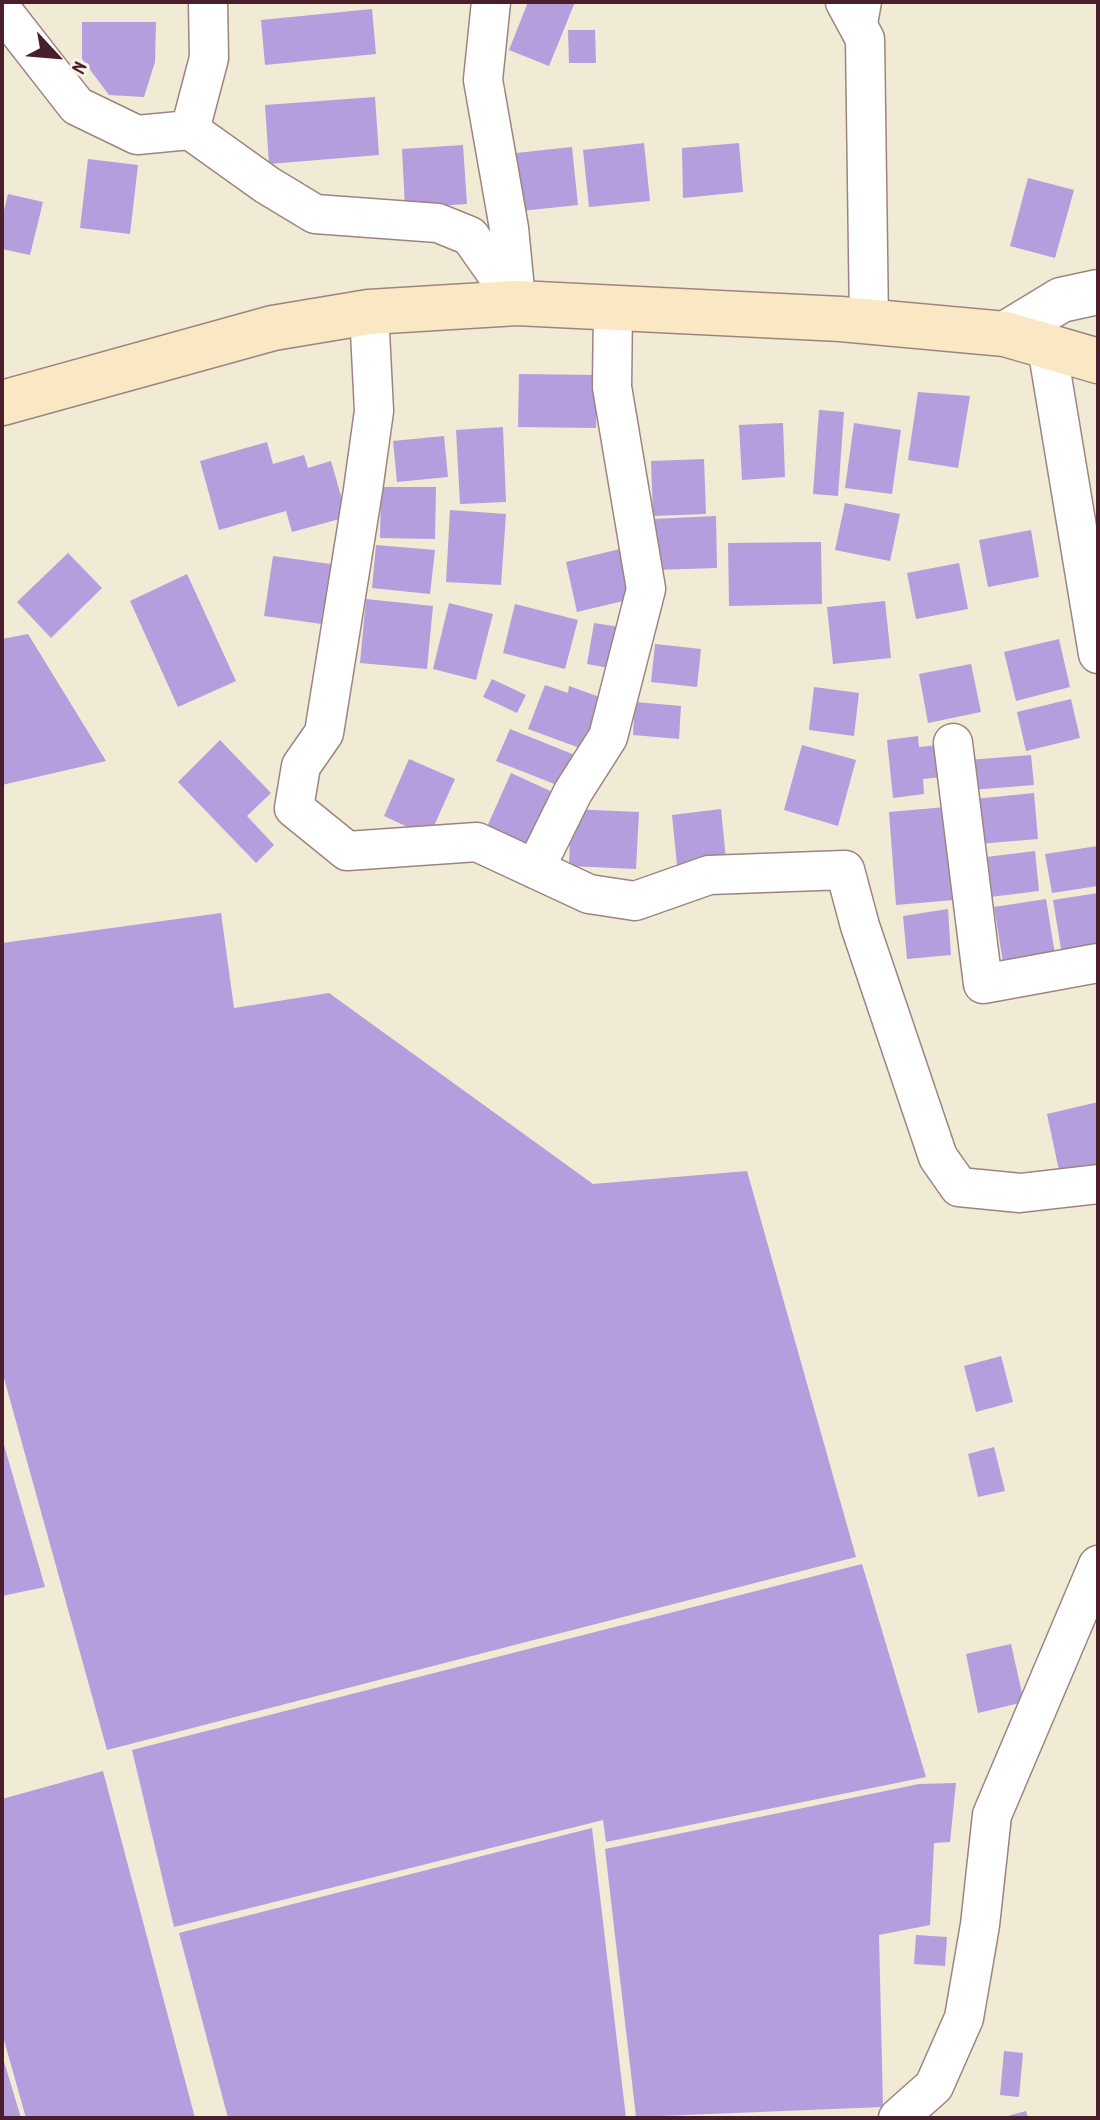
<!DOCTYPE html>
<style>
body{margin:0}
#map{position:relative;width:1100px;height:2120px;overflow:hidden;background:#f1ead4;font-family:Dekko,sans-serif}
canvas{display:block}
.frame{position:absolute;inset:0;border:4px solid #4a1f2b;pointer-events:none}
.north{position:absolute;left:16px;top:16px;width:80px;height:80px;-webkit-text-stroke:6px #f7f3e8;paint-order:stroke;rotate:116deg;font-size:22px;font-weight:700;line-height:32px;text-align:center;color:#4a1f2b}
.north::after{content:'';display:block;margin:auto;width:28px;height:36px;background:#4a1f2b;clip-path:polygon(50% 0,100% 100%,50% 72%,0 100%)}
</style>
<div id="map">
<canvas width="1100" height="2120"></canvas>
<div class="frame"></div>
<div class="north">N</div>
</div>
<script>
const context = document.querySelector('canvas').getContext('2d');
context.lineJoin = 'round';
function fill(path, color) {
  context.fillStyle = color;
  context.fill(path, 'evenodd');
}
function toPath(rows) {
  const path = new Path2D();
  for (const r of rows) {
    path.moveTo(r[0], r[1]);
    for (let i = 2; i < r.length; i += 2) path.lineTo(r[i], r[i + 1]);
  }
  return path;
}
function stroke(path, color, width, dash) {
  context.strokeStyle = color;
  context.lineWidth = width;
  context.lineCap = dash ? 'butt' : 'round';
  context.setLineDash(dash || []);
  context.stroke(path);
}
fill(toPath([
 [528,2,575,2,549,66,509,50],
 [372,9,376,54,265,65,261,20],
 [82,22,156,22,155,62,144,97,109,95,82,59],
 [568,30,595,30,596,63,569,63],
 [375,97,379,155,269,164,265,105],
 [644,143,650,201,589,207,583,150],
 [739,143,743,192,683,198,682,148],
 [463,145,467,204,405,208,402,149],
 [572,147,578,205,521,211,516,153],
 [88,159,138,165,130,234,80,228],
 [1028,178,1074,190,1055,258,1010,246],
 [8,194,43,202,30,255,2,249,2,218],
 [519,374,597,375,596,428,518,427],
 [918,392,970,396,958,468,908,460],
 [819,410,844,412,838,496,813,494],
 [783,423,785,477,742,480,739,425],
 [854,423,901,430,892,494,845,488],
 [503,427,506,502,460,504,456,430],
 [444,436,448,477,397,482,393,441],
 [267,442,273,464,304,455,308,468,331,461,347,517,292,532,286,511,219,530,200,461],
 [704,459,706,514,653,516,651,461],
 [381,487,436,487,435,539,380,538],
 [845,503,900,514,890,561,835,550],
 [450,510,506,514,501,585,446,582],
 [716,516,717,568,653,570,652,519],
 [1031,530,1039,577,988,587,979,540],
 [821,542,822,604,729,606,728,543],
 [376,545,435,550,430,594,372,588],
 [624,548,636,598,577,612,566,562],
 [68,553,102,588,51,638,17,602],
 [273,556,338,565,329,625,264,616],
 [959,563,968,609,916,619,907,573],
 [187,574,236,681,178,707,130,601],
 [366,599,433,606,427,669,360,663],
 [885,601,891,658,833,664,827,607],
 [449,603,493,614,476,680,433,669],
 [515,604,578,620,565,669,503,653],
 [594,623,626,628,620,670,587,664],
 [28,634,106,761,2,785,2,639],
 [1059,639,1070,687,1016,701,1004,652],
 [655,644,701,649,697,687,651,682],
 [971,664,981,712,928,723,919,674],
 [492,679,526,695,517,713,483,697],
 [545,685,568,693,569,686,608,700,588,751,528,729],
 [814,687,859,693,854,736,809,730],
 [1071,699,1080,738,1026,751,1017,712],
 [635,702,681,706,679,739,633,735],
 [510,729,575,755,562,787,496,761],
 [918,736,919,747,938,745,942,777,923,779,924,794,893,798,887,740],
 [220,740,271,793,247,816,274,845,256,863,178,782],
 [802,745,856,760,838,826,784,810],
 [1031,755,1034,785,971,790,968,760],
 [409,759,455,779,429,837,384,816],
 [511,773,557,794,532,849,486,829],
 [1034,793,1038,839,978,844,974,799],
 [946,807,954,900,896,905,889,812],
 [571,809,639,812,636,869,569,866],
 [721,809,727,869,678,875,672,815],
 [1098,846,1098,886,1052,893,1045,854],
 [1035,851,1039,891,982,898,978,858],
 [1098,893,1098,950,1062,955,1053,900],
 [1046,899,1055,954,1003,962,994,907],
 [948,909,951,955,907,959,903,916],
 [221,913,234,1008,329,993,593,1184,747,1171,856,1557,107,1750,2,1371,2,943],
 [1098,1102,1098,1171,1061,1180,1047,1114],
 [1001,1356,1013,1402,976,1412,964,1366],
 [2,1438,45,1587,2,1596],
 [994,1447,1005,1491,978,1497,968,1454],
 [862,1564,926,1777,606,1842,603,1820,174,1927,132,1750],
 [1011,1644,1024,1702,978,1713,966,1654],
 [103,1771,195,2118,26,2118,2,2033,2,1799],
 [956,1783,950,1842,934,1843,930,1925,879,1935,883,2107,636,2117,605,1849,919,1784],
 [592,1828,626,2118,228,2118,179,1933],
 [916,1935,947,1937,945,1966,914,1964],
 [1004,2051,1023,2053,1019,2097,1000,2095],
 [2,2058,3,2058,21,2118,2,2118],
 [1026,2111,1028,2118,1005,2118,1004,2117]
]), '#b59edd');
const service = toPath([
 [865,35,871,2]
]);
const minor = toPath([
 [208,2,209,58,190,130,267,185,315,214,438,223,470,236,517,303],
 [491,2,483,80,509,228,516,300],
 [845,2,865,39,869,322],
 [2,10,77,106,137,135,190,130],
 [369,312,374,411,363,490,324,733,301,766,294,808,347,851,477,842,589,894,635,901,709,875,845,870,860,926,938,1157,959,1187,1020,1193,1098,1184],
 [1047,347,1098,654],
 [953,743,983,984,1098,963],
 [535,869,573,792,608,737,646,589,612,387,613,308],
 [898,2118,934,2086,964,2018,980,1925,992,1815,1098,1565]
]);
const tertiary = toPath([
 [1005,334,1061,300,1098,292]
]);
const secondary = toPath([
 [2,403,273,328,369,312,517,303,841,319,1005,334,1098,361]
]);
stroke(service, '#9e8480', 23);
stroke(minor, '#9e8480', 41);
stroke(tertiary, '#9e8480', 47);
stroke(secondary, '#9e8480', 47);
stroke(service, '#fff', 20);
stroke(minor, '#fff', 38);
stroke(tertiary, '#fff', 44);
stroke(secondary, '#fae7c3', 44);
</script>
